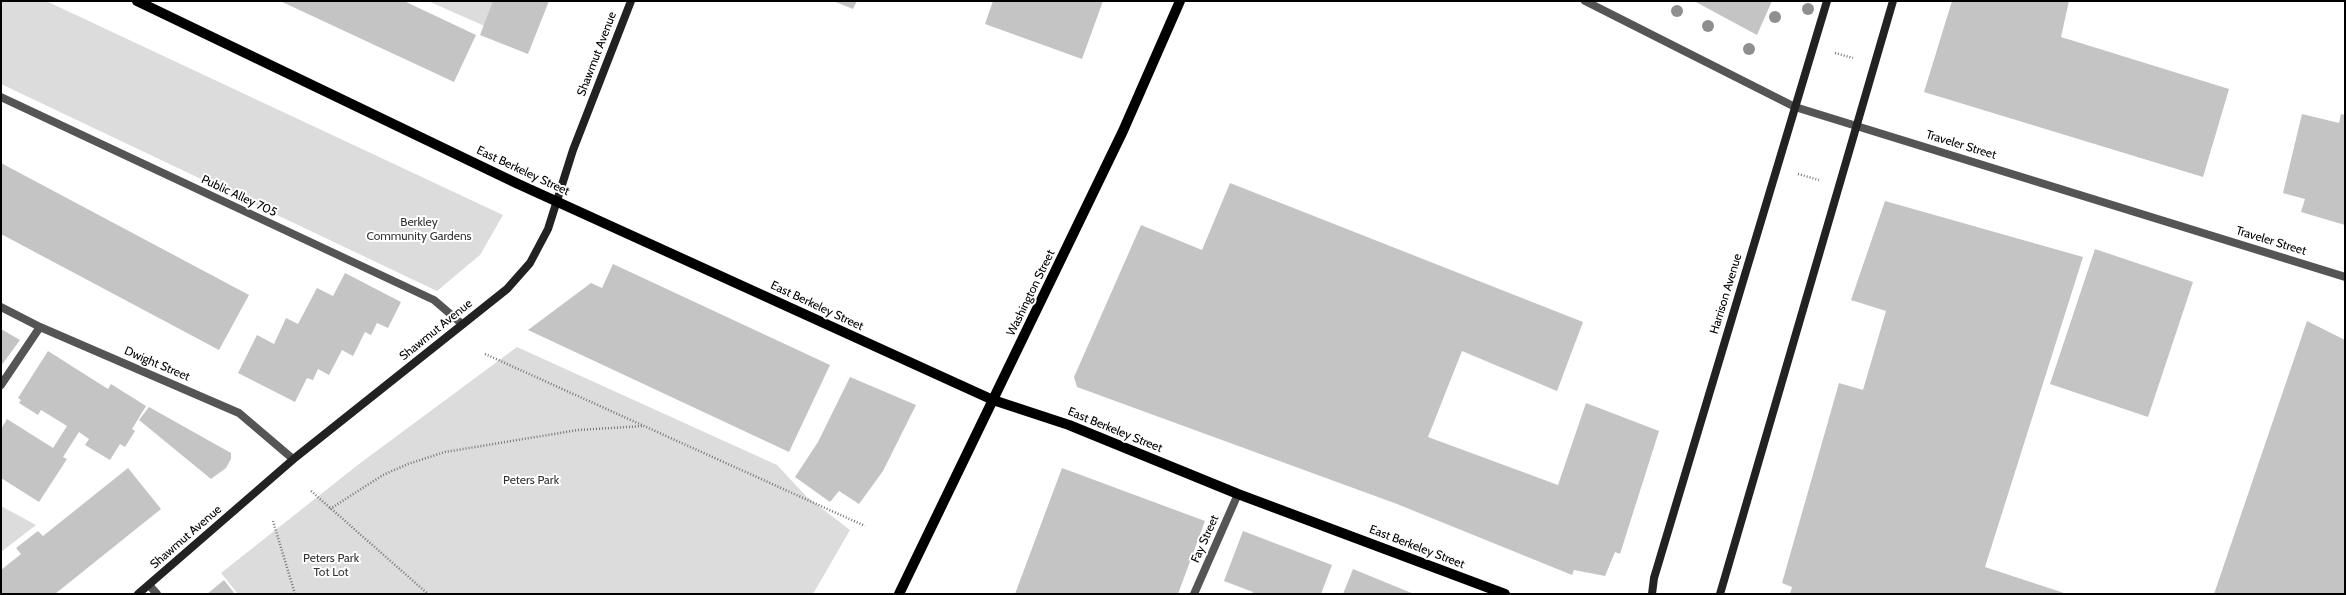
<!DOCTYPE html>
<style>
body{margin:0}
#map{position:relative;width:2346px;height:595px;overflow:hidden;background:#fff;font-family:Cabin,sans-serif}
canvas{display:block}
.frame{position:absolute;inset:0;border:2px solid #000;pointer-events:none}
</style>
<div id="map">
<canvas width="2346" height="595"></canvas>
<div class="frame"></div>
</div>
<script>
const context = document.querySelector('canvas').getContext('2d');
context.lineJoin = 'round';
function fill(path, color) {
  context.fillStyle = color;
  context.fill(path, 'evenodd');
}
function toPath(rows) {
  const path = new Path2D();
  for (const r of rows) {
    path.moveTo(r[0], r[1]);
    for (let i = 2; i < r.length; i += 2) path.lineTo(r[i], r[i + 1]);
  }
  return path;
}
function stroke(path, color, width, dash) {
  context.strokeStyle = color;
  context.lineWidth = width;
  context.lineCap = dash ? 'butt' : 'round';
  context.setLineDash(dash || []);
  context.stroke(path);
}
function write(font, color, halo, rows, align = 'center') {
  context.font = font + ' Cabin,sans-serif';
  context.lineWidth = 4;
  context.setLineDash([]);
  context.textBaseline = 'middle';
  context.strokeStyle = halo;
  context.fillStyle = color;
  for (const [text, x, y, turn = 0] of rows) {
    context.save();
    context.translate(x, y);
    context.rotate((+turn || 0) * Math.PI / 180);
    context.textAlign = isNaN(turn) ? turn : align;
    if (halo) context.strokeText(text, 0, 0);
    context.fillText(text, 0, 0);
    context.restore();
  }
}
fill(toPath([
 [1,1,46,1,503,215,480,255,437,291,1,84],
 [428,1,500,1,489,28],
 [517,347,777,465,807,497,850,530,813,594,238,594,221,573,359,464],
 [1,506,36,525,1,552]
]), '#dcdcdc');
fill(toPath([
 [280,1,404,1,476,35,454,82],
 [493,1,549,1,528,54,480,35],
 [833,1,857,1,853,9],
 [993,1,1103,1,1082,59,985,24],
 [1694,1,1772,1,1757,35],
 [1952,1,2069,1,2061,37,2229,89,2203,177,1924,92],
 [2302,114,2339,123,2341,114,2345,115,2345,225,2301,212,2305,199,2283,193],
 [1,163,249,295,219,350,1,234],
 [1230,183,1583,322,1557,391,1462,351,1428,437,1558,485,1586,403,1659,431,1620,554,1615,552,1605,576,1574,570,1572,575,1397,504,1077,387,1074,377,1141,225,1202,250],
 [1885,201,2083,257,1985,567,2067,594,1790,594,1792,587,1782,583,1839,383,1863,390,1886,311,1851,300],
 [2095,249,2193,282,2148,417,2050,384],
 [613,264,830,365,789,452,528,330,591,283,602,288],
 [345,273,401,302,388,328,377,323,371,335,365,332,353,356,342,350,329,375,318,369,313,380,307,378,295,402,238,373,257,335,274,344,286,318,298,324,317,288,333,296],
 [2307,321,2345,340,2345,594,2214,594],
 [1,329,20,340,1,366],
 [48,351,108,389,111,384,146,406,132,429,135,431,125,447,120,444,110,460,85,445,89,439,79,432,63,457,67,459,39,502,1,478,1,429,7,419,53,448,67,426,41,410,38,415,19,403,21,400,18,398],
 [850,377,916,405,883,471,859,504,839,491,830,502,795,477,818,442],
 [149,407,231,453,231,459,226,468,211,479,139,420],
 [128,468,161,509,55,594,1,594,1,570,21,554,16,548,38,531,43,536],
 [1062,468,1205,521,1178,594,1015,594],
 [1243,531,1332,565,1321,594,1252,594,1253,592,1224,581],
 [1353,569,1414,594,1343,594],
 [224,580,235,594,207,594]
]), '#c4c4c4');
stroke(toPath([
 [1835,53,1853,58],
 [1798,174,1819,180],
 [485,354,865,526],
 [311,491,428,594],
 [330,509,383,475,408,464,445,452,578,430,644,426],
 [273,521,295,594]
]), '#777', 2.5, [1, 2]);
stroke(toPath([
 [1,97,434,300,462,324]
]), '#555', 8);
stroke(toPath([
 [1585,1,1795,107,2345,277],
 [1,307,40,327,239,413,293,459],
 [1,385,40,327],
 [149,585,157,594],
 [1194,594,1238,494]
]), '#555', 8);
stroke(toPath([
 [138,594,296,457,507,289,530,263,548,229,573,150,631,1],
 [1652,594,1654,578,1827,1],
 [1720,594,1893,1]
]), '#222', 8);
stroke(toPath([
 [137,1,516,183,993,400,1069,425,1238,494,1505,594],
 [899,594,1123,131,1180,1]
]), '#000', 10);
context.fillStyle = '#8f8f8f';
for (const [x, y] of [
 [1808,9],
 [1677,11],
 [1775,17],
 [1708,26],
 [1749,49]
]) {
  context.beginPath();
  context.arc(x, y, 6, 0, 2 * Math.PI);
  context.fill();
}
write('12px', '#000', '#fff', [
 ["Shawmut Avenue",597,54,-69],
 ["Traveler Street",1961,145,17],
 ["East Berkeley Street",523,171,25],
 ["Public Alley 705",239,196,25],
 ["Traveler Street",2271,241,17],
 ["Washington Street",1031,293,-64],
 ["Harrison Avenue",1726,294,-73],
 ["East Berkeley Street",817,306,25],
 ["Shawmut Avenue",436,330,-39],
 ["Dwight Street",157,364,23],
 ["East Berkeley Street",1115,430,22],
 ["Shawmut Avenue",186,537,-41],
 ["Fay Street",1205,539,-66],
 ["East Berkeley Street",1417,547,21]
]);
write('12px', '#333', '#fff', [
 ["Berkley",419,222],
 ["Community Gardens",419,236],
 ["Peters Park",531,480],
 ["Peters Park",331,558],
 ["Tot Lot",331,572]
]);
</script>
